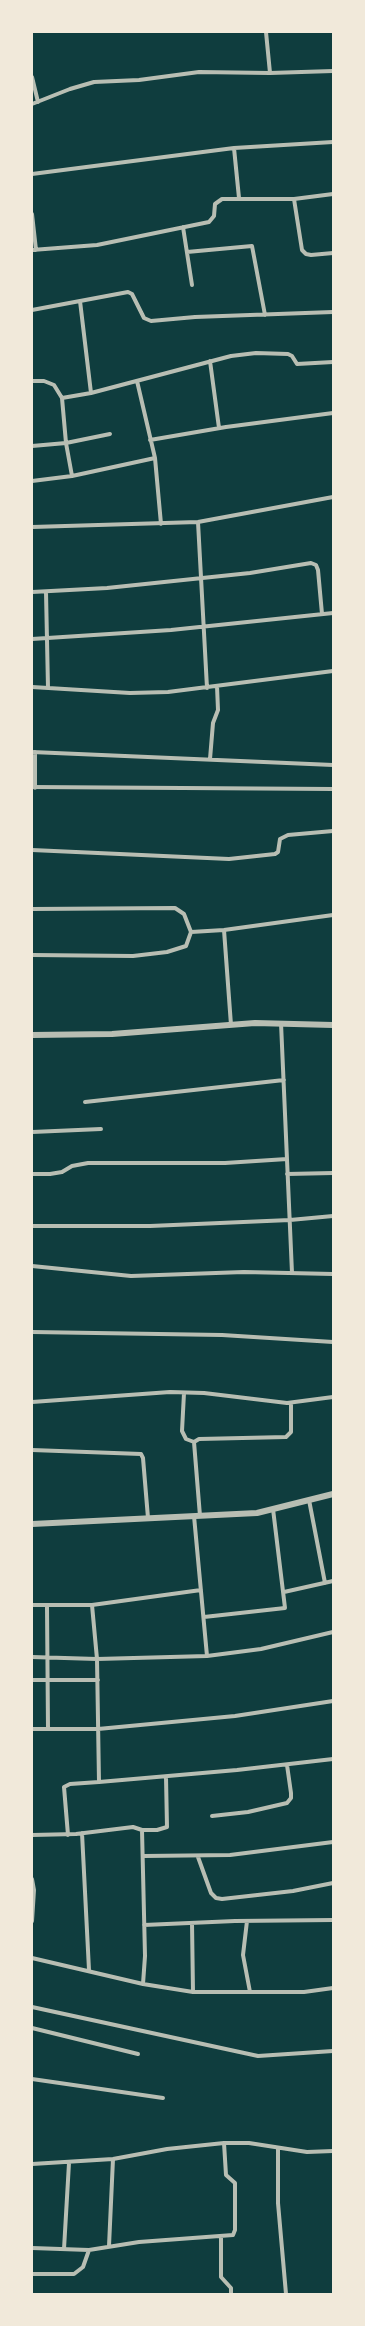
<!DOCTYPE html>
<style>
body{margin:0}
#map{position:relative;width:365px;height:2326px;overflow:hidden;background:#0f3d3e;font-family:"Titillium Web",sans-serif}
canvas{display:block}
.frame{position:absolute;inset:0;border:33px solid #f1e9da;pointer-events:none}
</style>
<div id="map">
<canvas width="365" height="2326"></canvas>
<div class="frame"></div>
</div>
<script>
const context = document.querySelector('canvas').getContext('2d');
context.lineJoin = 'round';
function toPath(rows) {
  const path = new Path2D();
  for (const r of rows) {
    path.moveTo(r[0], r[1]);
    for (let i = 2; i < r.length; i += 2) path.lineTo(r[i], r[i + 1]);
  }
  return path;
}
function stroke(path, color, width, dash) {
  context.strokeStyle = color;
  context.lineWidth = width;
  context.lineCap = dash ? 'butt' : 'round';
  context.setLineDash(dash || []);
  context.stroke(path);
}
stroke(toPath([
 [266,32,270,73],
 [32,77,38,102],
 [32,104,70,89,94,82,139,80,199,72,270,73,333,71],
 [234,148,239,198],
 [32,174,234,148,333,142],
 [294,199,302,250,306,254,311,255,333,253],
 [32,214,36,250],
 [183,227,192,285],
 [32,250,97,245,209,222,214,216,215,204,222,199,294,199,333,194],
 [187,252,252,246,265,315],
 [80,301,91,393],
 [32,310,128,292,132,294,144,318,151,321,195,317,333,312],
 [210,361,219,428],
 [32,381,44,381,54,385,62,398,91,393,231,356,256,353,288,354,292,356,297,364,333,362],
 [137,381,155,458,161,524],
 [62,398,66,443,72,476],
 [150,440,226,427,333,413],
 [32,446,66,443,110,434],
 [32,481,72,476,155,458],
 [198,522,207,688],
 [32,527,198,522,333,497],
 [32,592,107,588,250,573,311,563,316,565,318,570,322,614],
 [46,592,48,688],
 [32,639,171,630,333,613],
 [32,687,130,693,168,692,333,671],
 [32,752,333,765],
 [210,759,213,723,218,710,217,686],
 [32,787,333,789],
 [35,788,35,752],
 [32,850,229,859,275,854,278,852,280,839,288,835,333,831],
 [32,909,175,908,184,914,191,932,186,946,167,952,133,956,32,955],
 [224,930,231,1025],
 [191,932,224,930,333,915],
 [281,1023,292,1273],
 [85,1102,284,1080],
 [32,1132,101,1129],
 [32,1174,50,1174,62,1172,72,1166,88,1163,225,1163,287,1159],
 [287,1174,333,1173],
 [32,1226,150,1226,290,1220,333,1216],
 [32,1266,131,1276,244,1272,333,1274],
 [32,1332,222,1335,333,1342],
 [184,1393,182,1431,186,1439,194,1442],
 [32,1402,170,1392,204,1393,287,1403,333,1397],
 [32,1450,141,1454,143,1458,148,1518],
 [309,1500,325,1583],
 [194,1516,207,1656],
 [200,1516,194,1442,199,1439,286,1437,291,1432,291,1403],
 [284,1592,333,1581],
 [32,1605,92,1605,201,1590],
 [92,1605,97,1659,99,1782,237,1770,333,1759],
 [47,1606,48,1729],
 [204,1617,285,1608,273,1509],
 [32,1657,97,1659,207,1656,261,1649,333,1632],
 [32,1680,98,1680],
 [32,1729,98,1729,235,1716,333,1701],
 [212,1816,248,1812,287,1803,291,1798,291,1793,287,1765],
 [142,1830,157,1830,167,1827,166,1777],
 [82,1833,89,1970],
 [32,1835,76,1834,133,1827,142,1830,145,1956,143,1984],
 [68,1835,64,1787,70,1784,99,1782],
 [144,1856,230,1855,333,1842],
 [198,1857,211,1893,216,1898,222,1899,293,1891,333,1883],
 [32,1879,34,1890,32,1921],
 [247,1921,243,1955,250,1992],
 [192,1923,193,1992],
 [144,1925,235,1921,333,1920],
 [32,1958,143,1984,193,1992,304,1992,333,1988],
 [32,2007,258,2056,333,2051],
 [32,2028,138,2054],
 [32,2079,163,2098],
 [278,2148,278,2203,286,2294],
 [32,2164,113,2159,167,2149,224,2143,249,2143,307,2152,333,2151],
 [221,2237,221,2277,231,2288,231,2294],
 [109,2246,113,2159],
 [32,2248,89,2250,139,2242,233,2235,235,2230,235,2183,226,2175,224,2143],
 [64,2249,69,2163],
 [32,2274,74,2274,83,2267,89,2250]
]), '#b8beb3', 4);
stroke(toPath([
 [32,1035,112,1034,255,1023,333,1025],
 [32,1524,257,1513,333,1494]
]), '#b8beb3', 6);
</script>
